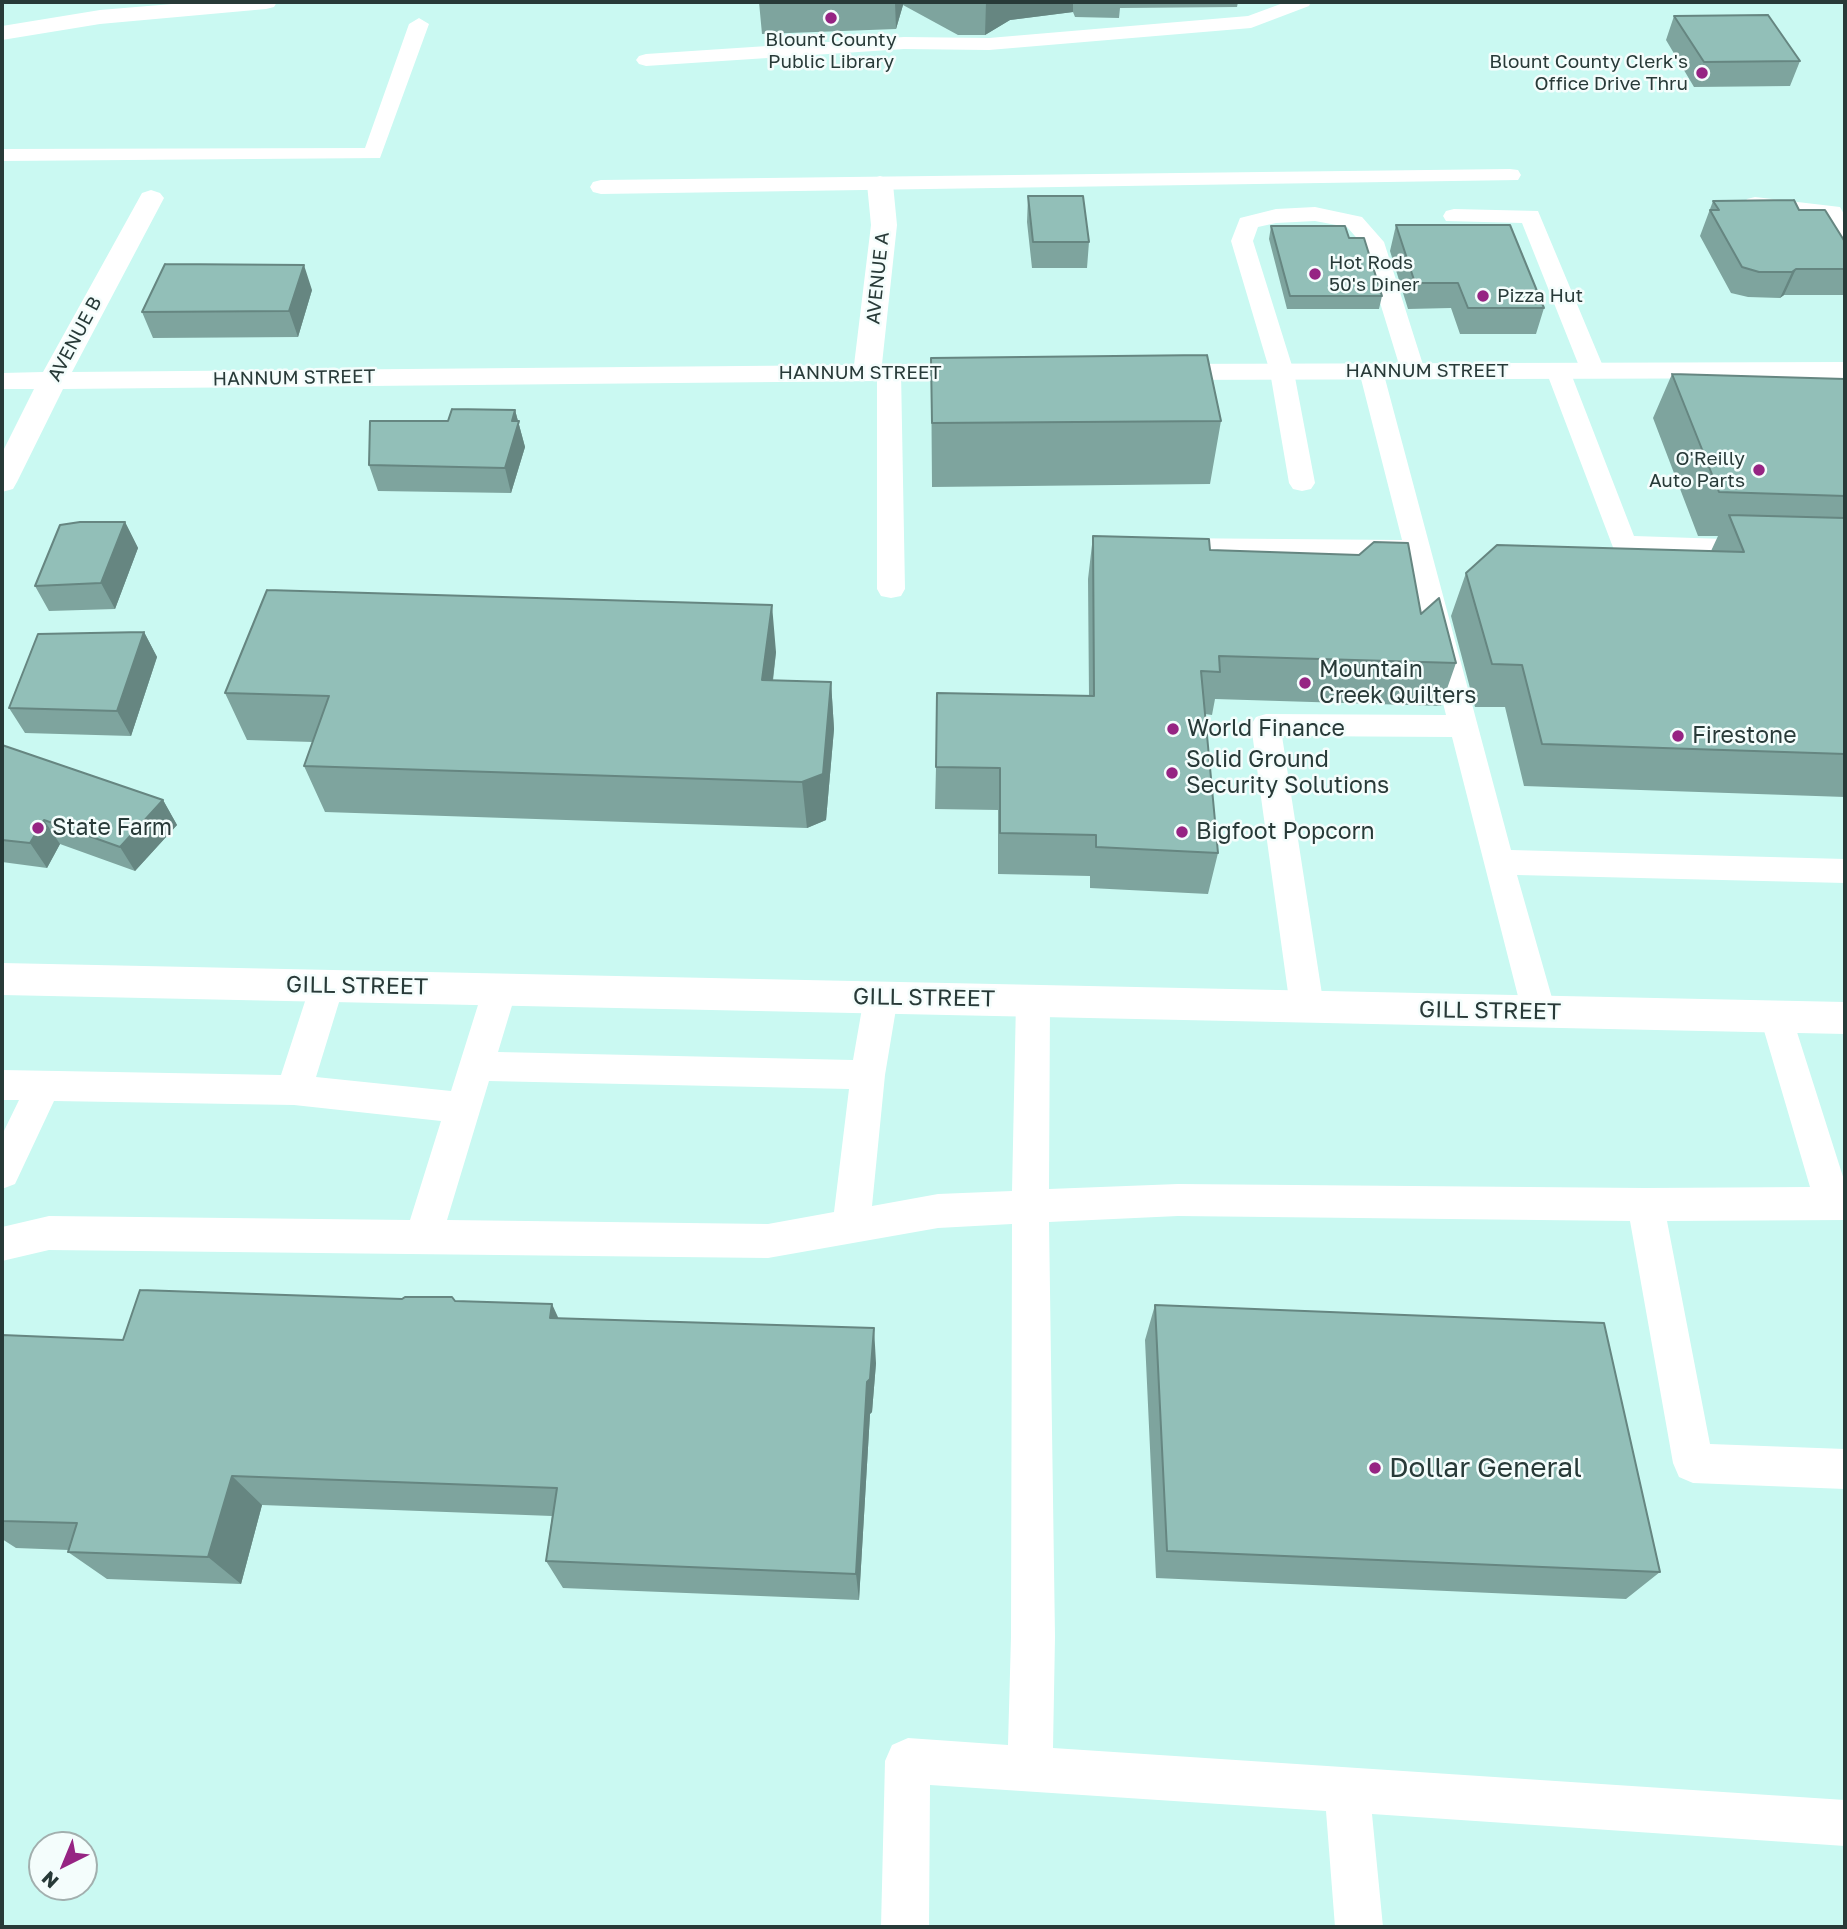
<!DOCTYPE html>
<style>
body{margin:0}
#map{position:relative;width:1847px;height:1929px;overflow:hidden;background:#caf9f2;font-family:"Golos Text",sans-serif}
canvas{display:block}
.frame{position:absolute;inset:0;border:4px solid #283a38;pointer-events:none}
.north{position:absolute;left:28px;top:1831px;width:70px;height:70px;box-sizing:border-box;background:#f4fdfc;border:2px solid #a2afae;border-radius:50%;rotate:223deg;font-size:19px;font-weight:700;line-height:28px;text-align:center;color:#283a38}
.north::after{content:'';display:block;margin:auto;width:24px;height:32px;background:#962483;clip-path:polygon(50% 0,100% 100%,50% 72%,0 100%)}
</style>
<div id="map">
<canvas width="1847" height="1929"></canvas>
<div class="frame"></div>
<div class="north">N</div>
</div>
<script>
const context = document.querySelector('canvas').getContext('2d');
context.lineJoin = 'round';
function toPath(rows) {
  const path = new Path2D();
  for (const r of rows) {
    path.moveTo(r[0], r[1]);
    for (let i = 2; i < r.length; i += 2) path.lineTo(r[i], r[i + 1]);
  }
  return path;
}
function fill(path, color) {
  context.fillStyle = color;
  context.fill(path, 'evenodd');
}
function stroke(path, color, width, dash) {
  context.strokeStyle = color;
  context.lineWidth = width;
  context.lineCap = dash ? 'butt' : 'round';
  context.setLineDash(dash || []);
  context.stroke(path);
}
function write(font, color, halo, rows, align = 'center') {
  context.font = font + ' "Golos Text",sans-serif';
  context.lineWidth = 5;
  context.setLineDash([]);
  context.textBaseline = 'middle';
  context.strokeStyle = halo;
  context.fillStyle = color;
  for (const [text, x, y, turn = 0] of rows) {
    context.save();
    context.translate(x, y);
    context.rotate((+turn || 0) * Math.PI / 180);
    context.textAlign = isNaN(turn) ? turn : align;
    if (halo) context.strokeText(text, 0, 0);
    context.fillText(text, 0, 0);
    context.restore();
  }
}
fill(toPath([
 [1286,2,1311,2,1309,6,1251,28,989,50,904,49,646,66,639,64,636,60,639,56,646,54,904,37,989,38,1248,16,1286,2],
 [419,18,429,24,380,158,2,161,2,149,365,148,409,24,419,18],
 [1510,169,1518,170,1521,175,1518,180,601,194,593,192,590,187,593,182,601,180,1510,169],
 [1755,197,1840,207,1845,216,1845,243,1837,241,1824,218,1747,209,1744,204,1747,199,1755,197],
 [1315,207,1362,217,1384,242,1425,371,1422,376,1413,378,1404,376,1401,371,1362,244,1347,227,1315,221,1276,223,1258,227,1253,241,1294,372,1315,483,1311,489,1302,491,1293,489,1289,483,1270,372,1231,241,1240,218,1276,209,1315,207],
 [1454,209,1538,211,1605,371,1602,376,1593,378,1584,376,1581,371,1522,223,1446,221,1443,216,1446,211,1454,209],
 [1371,364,1380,366,1383,371,1511,850,1845,859,1845,883,1517,875,1556,1012,1551,1022,1539,1026,1527,1022,1522,1012,1452,737,1282,736,1324,1007,1319,1017,1307,1021,1295,1017,1290,1007,1251,725,1256,717,1266,714,1446,715,1406,558,1164,556,1154,553,1150,547,1154,541,1164,538,1402,540,1359,371,1362,366,1371,364],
 [1558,364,1567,366,1570,371,1634,536,1845,543,1845,561,1624,553,1614,550,1546,371,1549,366,1558,364],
 [889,365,898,367,901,372,905,589,901,596,891,598,881,596,877,589,877,372,880,367,889,365],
 [327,972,339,976,344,986,316,1077,451,1091,483,989,488,979,500,975,512,979,517,989,498,1052,853,1060,864,997,869,987,881,983,893,987,898,997,885,1075,872,1206,938,1194,1012,1191,1016,1001,1021,991,1033,987,1045,991,1050,1001,1049,1189,1178,1184,1645,1188,1810,1187,1760,1017,1765,1007,1777,1003,1789,1007,1845,1183,1845,1220,1667,1221,1710,1444,1845,1449,1845,1489,1693,1483,1679,1477,1673,1463,1630,1221,1178,1216,1049,1222,1055,1637,1053,1748,1845,1800,1845,1846,1372,1814,1383,1927,1335,1927,1326,1811,930,1785,929,1927,881,1927,885,1761,892,1745,908,1738,1008,1745,1011,1637,1012,1224,938,1228,768,1258,49,1250,2,1261,2,1227,49,1216,410,1220,441,1121,294,1105,54,1101,15,1184,2,1189,2,1135,19,1100,2,1100,2,1070,281,1075,310,986,315,976,327,972],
 [489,1081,849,1089,834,1212,768,1224,447,1220,489,1081]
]), '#fff');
fill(toPath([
 [196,2,277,2,274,7,266,9,100,24,2,40,2,26,100,10,196,2],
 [880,176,889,179,893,184,897,225,882,364,982,364,992,366,996,372,992,378,982,380,63,389,17,482,13,489,2,492,2,453,34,389,2,389,2,373,43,372,142,193,151,190,160,193,164,198,72,372,854,365,871,225,867,184,871,179,880,176],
 [1845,362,1845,378,1158,380,1148,378,1144,372,1148,366,1158,364,1845,362],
 [2,963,1845,1002,1845,1034,2,995,2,963]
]), '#fff');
fill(toPath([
 [759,2,1238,2,1237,7,1120,8,1119,18,1075,17,1073,12,1010,20,985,35,958,35,903,5,896,29,762,34],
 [1674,16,1800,61,1790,86,1694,87,1666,40],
 [1028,196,1089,242,1087,268,1032,268,1027,222],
 [1713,201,1799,210,1845,242,1845,295,1784,295,1780,298,1748,297,1731,293,1700,236],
 [1396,225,1544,308,1536,334,1460,334,1451,308,1408,309,1390,251],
 [1271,226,1349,238,1382,296,1379,309,1287,309,1269,239],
 [312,290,298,337,153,338,142,312],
 [931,358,1221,421,1210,484,932,487],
 [1672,374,1845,379,1845,797,1524,786,1505,707,1475,707,1451,616,1466,573,1711,551,1718,536,1698,536,1653,418],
 [515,410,525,447,511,493,378,491,369,465,448,421],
 [125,522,138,548,115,609,49,611,35,586],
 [1093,536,1210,550,1421,614,1456,663,1441,706,1215,699,1212,715,1205,714,1218,853,1208,894,1090,888,1090,876,998,874,998,810,935,809,936,767,1089,696,1088,579],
 [144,632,157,657,131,736,25,733,9,708],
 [776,652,773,681,831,682,834,729,826,820,807,828,325,812,304,766,313,742,247,740,225,693],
 [2,745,163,800,177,825,135,871,60,844,47,868,2,862],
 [455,1301,559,1319,876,1363,872,1412,870,1414,859,1600,563,1588,546,1561,552,1516,262,1505,241,1584,107,1579,68,1552,69,1550,16,1548,2,1539,2,1335,123,1340],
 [1155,1305,1660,1572,1626,1599,1156,1578,1145,1340]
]), '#7ea49e');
fill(toPath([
 [895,2,903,2,903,5,896,29],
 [986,2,1073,2,1073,12,1010,20,985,35],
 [304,265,312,290,298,337,289,311],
 [1796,269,1784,295,1780,298,1792,272],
 [515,410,525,447,511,493,505,468,512,421],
 [125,522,138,548,115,609,101,583],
 [772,605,776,652,767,727,762,680],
 [144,632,157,657,131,736,117,711],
 [831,682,834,729,826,820,807,828,802,782],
 [163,800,177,825,135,871,120,847],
 [44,820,60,844,47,868,30,843],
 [552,1304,568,1339,550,1318],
 [874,1328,876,1363,872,1412,870,1414,859,1600,856,1574,867,1382],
 [232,1476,262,1505,241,1584,208,1557]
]), '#668681');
const building = toPath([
 [1768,15,1800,61,1704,62,1674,16,1768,15],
 [1028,196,1083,196,1089,242,1033,242,1028,196],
 [1794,200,1799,210,1825,210,1845,242,1845,269,1796,269,1792,272,1759,272,1742,267,1710,210,1719,210,1713,201,1794,200],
 [1396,225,1510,225,1544,308,1468,308,1458,283,1415,283,1396,225],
 [1271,226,1345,226,1349,238,1364,238,1382,296,1290,296,1271,226],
 [165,264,304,265,289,311,142,312,165,264],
 [1207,355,1221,421,932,423,931,358,1207,355],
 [1672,374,1845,379,1845,496,1719,492,1672,374],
 [452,409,515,410,512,421,519,421,505,468,369,465,370,421,448,421,452,409],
 [1729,515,1845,518,1845,754,1542,744,1522,665,1492,664,1466,573,1497,545,1744,552,1729,515],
 [80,522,125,522,101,583,35,586,60,525,80,522],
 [1093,536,1209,539,1210,550,1359,555,1374,542,1408,543,1421,614,1439,598,1456,663,1219,656,1220,672,1201,671,1218,853,1096,847,1096,835,1000,833,1000,768,936,767,937,693,1094,696,1093,536],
 [267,590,772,605,762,680,831,682,823,774,802,782,304,766,329,696,225,693,267,590],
 [144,632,117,711,9,708,38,634,144,632],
 [2,745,163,800,120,847,44,820,30,843,2,840,2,745],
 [140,1290,402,1299,405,1297,452,1297,455,1301,552,1304,550,1318,874,1328,870,1379,867,1382,856,1574,546,1561,557,1488,232,1476,208,1557,68,1552,77,1523,2,1521,2,1335,123,1340,140,1290],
 [1155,1305,1604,1323,1660,1572,1167,1551,1155,1305]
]);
fill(building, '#92bfb8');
stroke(building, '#668681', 2);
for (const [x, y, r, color] of [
 [831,18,7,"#962483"],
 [1702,73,7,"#962483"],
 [1315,274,7,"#962483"],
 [1483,296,7,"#962483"],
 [1759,470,7,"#962483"],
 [1305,683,7,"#962483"],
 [1173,729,7,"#962483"],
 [1678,736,7,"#962483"],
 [1172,773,7,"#962483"],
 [38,828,7,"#962483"],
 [1182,832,7,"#962483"],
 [1375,1468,7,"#962483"]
]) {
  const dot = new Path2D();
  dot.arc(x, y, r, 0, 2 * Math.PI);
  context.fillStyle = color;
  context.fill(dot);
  stroke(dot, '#f4fdfc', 2.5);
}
write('19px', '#283a38', '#f4fdfc', [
 ["Blount County",831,40,"center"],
 ["Public Library",831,62,"center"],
 ["Blount County Clerk's",1688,62],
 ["Office Drive Thru",1688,84],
 ["Hot Rods",1329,263,"left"],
 ["50's Diner",1329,285,"left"],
 ["Pizza Hut",1497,296,"left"],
 ["O'Reilly",1745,459],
 ["Auto Parts",1745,481]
], 'right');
write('19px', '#283a38', '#f4fdfc', [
 ["AVENUE A",878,278,-84],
 ["AVENUE B",75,339,-62],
 ["HANNUM STREET",1427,371],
 ["HANNUM STREET",860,373],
 ["HANNUM STREET",294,378,-1]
]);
write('23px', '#283a38', '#f4fdfc', [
 ["Mountain",1319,670],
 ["Creek Quilters",1319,696],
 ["World Finance",1187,729],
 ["Firestone",1692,736],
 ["Solid Ground",1186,760],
 ["Security Solutions",1186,786],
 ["State Farm",52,828],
 ["Bigfoot Popcorn",1196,832]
], 'left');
write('23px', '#283a38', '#f4fdfc', [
 ["GILL STREET",357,986,1],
 ["GILL STREET",924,998,1],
 ["GILL STREET",1490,1011,1]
]);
write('28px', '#283a38', '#f4fdfc', [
 ["Dollar General",1389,1468]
], 'left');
</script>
